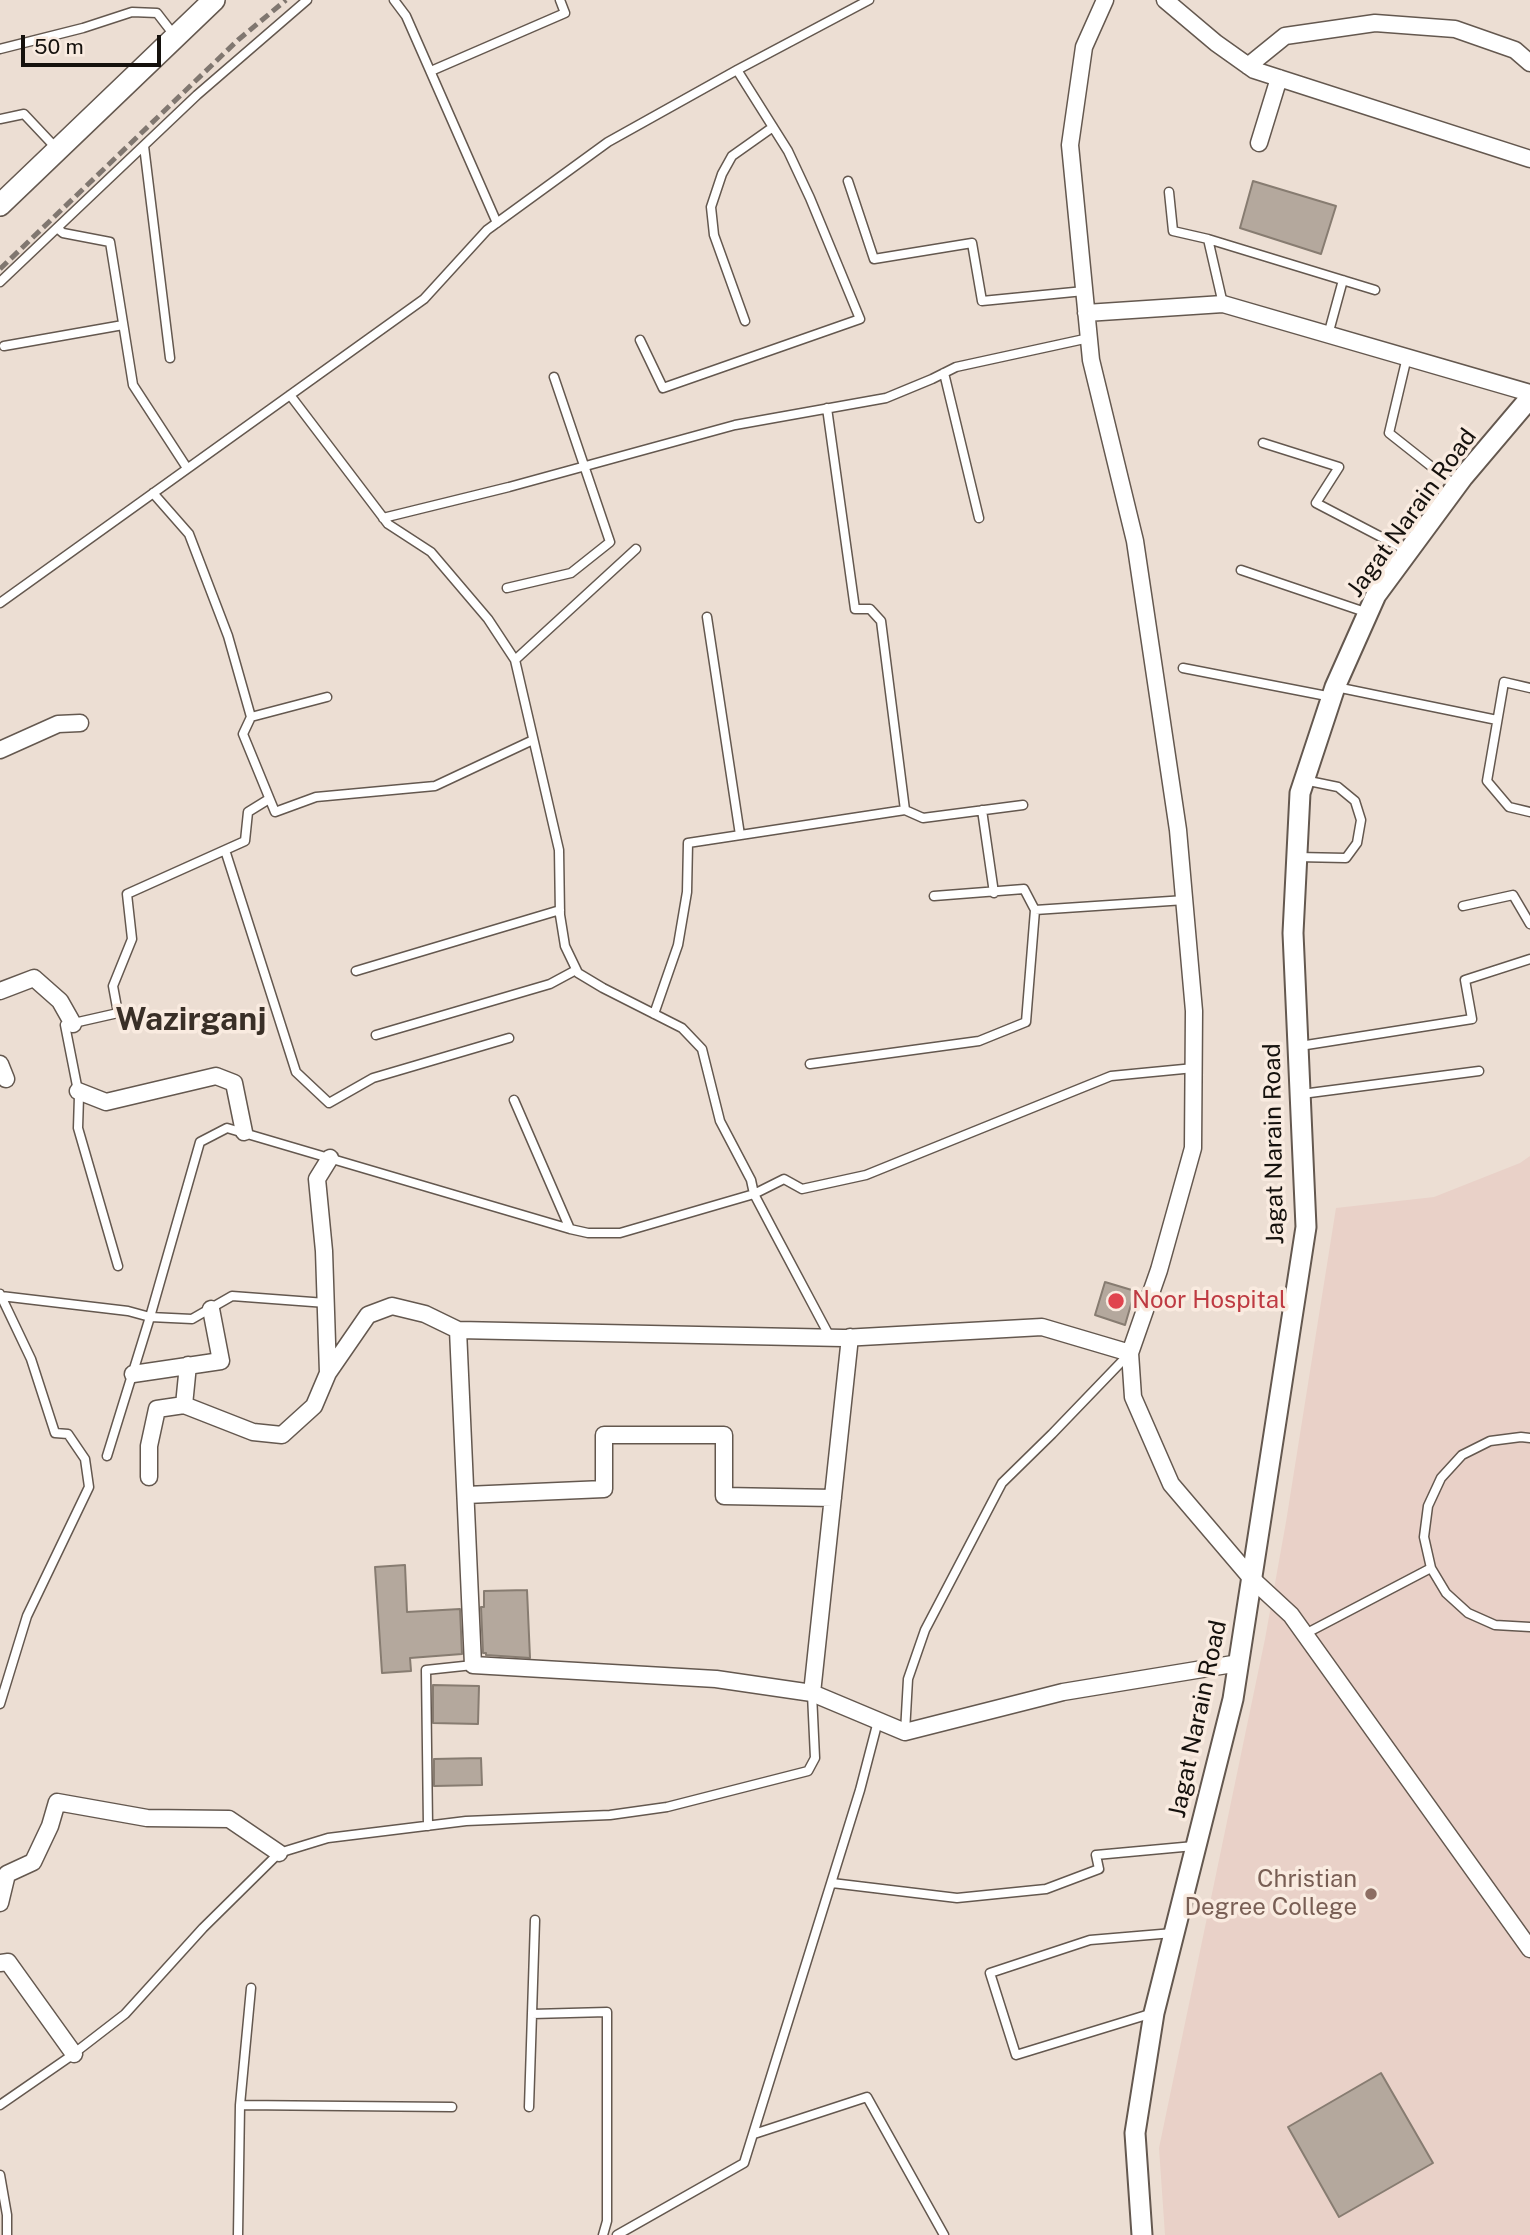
<!DOCTYPE html>
<style>
body{margin:0}
#map{position:relative;width:1530px;height:2235px;overflow:hidden;background:#ecded3;font-family:"Public Sans",sans-serif}
canvas{display:block}
.scale{position:absolute;left:21px;top:35px;width:140px;height:32px;box-sizing:border-box;border:4px solid #15110d;border-top:0;padding-left:9px;font-size:21px;line-height:24px;white-space:nowrap;color:#15110d;-webkit-text-stroke:5px #f9ebe0;paint-order:stroke}
</style>
<div id="map">
<canvas width="1530" height="2235"></canvas>
<div class="scale">50 m</div>
</div>
<script>
const context = document.querySelector('canvas').getContext('2d');
context.lineJoin = 'round';
function fill(path, color) {
  context.fillStyle = color;
  context.fill(path, 'evenodd');
}
function toPath(rows) {
  const path = new Path2D();
  for (const r of rows) {
    path.moveTo(r[0], r[1]);
    for (let i = 2; i < r.length; i += 2) path.lineTo(r[i], r[i + 1]);
  }
  return path;
}
function stroke(path, color, width, dash) {
  context.strokeStyle = color;
  context.lineWidth = width;
  context.lineCap = dash ? 'butt' : 'round';
  context.setLineDash(dash || []);
  context.stroke(path);
}
function write(font, color, halo, rows, align = 'center') {
  context.font = font + ' "Public Sans",sans-serif';
  context.lineWidth = 7;
  context.setLineDash([]);
  context.textBaseline = 'middle';
  context.strokeStyle = halo;
  context.fillStyle = color;
  for (const [text, x, y, turn = 0] of rows) {
    context.save();
    context.translate(x, y);
    context.rotate((+turn || 0) * Math.PI / 180);
    context.textAlign = isNaN(turn) ? turn : align;
    if (halo) context.strokeText(text, 0, 0);
    context.fillText(text, 0, 0);
    context.restore();
  }
}
fill(toPath([
 [1530,1156,1530,2235,1165,2235,1159,2148,1265,1639,1286,1522,1336,1208,1434,1197,1520,1163]
]), '#e9d1c8');
const building = toPath([
 [1253,181,1336,206,1321,254,1240,228,1253,181],
 [1105,1282,1135,1291,1125,1325,1095,1315,1105,1282],
 [405,1565,407,1612,460,1609,462,1654,410,1658,411,1671,382,1673,375,1567,405,1565],
 [527,1590,530,1658,486,1655,486,1653,483,1653,481,1607,484,1607,484,1591,527,1590],
 [433,1685,479,1686,478,1724,433,1723,433,1685],
 [481,1758,482,1785,434,1786,434,1759,481,1758],
 [1381,2073,1433,2163,1339,2217,1288,2127,1381,2073]
]);
fill(building, '#b4a89d');
stroke(building, '#877c71', 2);
const service = toPath([
 [394,0,406,16,497,223],
 [0,49,83,28,132,12,157,13,174,35],
 [431,71,565,13,560,0],
 [0,119,24,114,56,148],
 [144,146,170,358],
 [848,181,874,259,972,243,982,301,1084,291],
 [1169,192,1173,231,1208,239,1223,304],
 [57,228,63,233,110,242,133,385,187,468],
 [1208,239,1375,290],
 [0,282,197,95,307,0],
 [745,321,714,235,711,207,722,174,732,156,773,127],
 [1328,335,1343,280],
 [640,340,663,388,860,319,810,198,788,151,737,70],
 [4,346,123,325],
 [1407,357,1389,433,1456,486],
 [944,373,979,518],
 [290,395,388,524,431,552,488,619,515,660,559,850,560,915,565,946,578,973,603,988,682,1028,702,1049,720,1121,751,1180,754,1194,773,1230,830,1337],
 [827,408,855,609,870,609,881,621,905,810],
 [1263,443,1339,467,1316,503,1408,551],
 [153,493,189,534,228,636,251,717,243,734,275,812,316,797,435,786,533,740],
 [383,518,509,487,735,425,886,398,932,379,956,367,1089,338],
 [1241,570,1368,613],
 [507,588,571,573,610,542,554,377],
 [0,603,424,299,487,230,608,142,737,70,869,0],
 [707,617,740,835],
 [515,660,636,549],
 [1183,668,1332,697],
 [1336,687,1497,720],
 [1530,688,1504,682,1487,781,1509,807,1530,812],
 [251,717,327,697],
 [982,810,994,893],
 [225,850,296,1072,329,1103,373,1078,509,1038],
 [1297,857,1346,858,1357,843,1361,820,1355,801,1338,787,1304,780],
 [934,896,1024,889,1035,910,1185,900],
 [1463,906,1513,895,1530,924],
 [356,971,560,910],
 [654,1014,678,945,687,892,688,843,905,810,923,818,1023,805],
 [376,1035,550,984,576,970],
 [1300,1046,1472,1019,1465,980,1530,959],
 [810,1064,979,1041,1026,1022,1035,910],
 [1302,1094,1479,1071],
 [514,1100,570,1229,588,1233,620,1233,754,1194,784,1179,802,1189,866,1175,1111,1076,1194,1068],
 [118,1266,78,1128,79,1096,65,1025,118,1013,113,986,132,939,127,894,245,841,248,812,269,799],
 [0,1294,31,1359,55,1433,68,1434,85,1459,89,1487,27,1616,0,1704],
 [1,1296,128,1311,150,1317,192,1319,232,1296,326,1303],
 [1530,1438,1521,1437,1490,1441,1462,1455,1441,1478,1428,1506,1424,1537,1431,1568,1446,1593,1468,1613,1495,1625,1530,1627],
 [107,1456,150,1317,200,1142,227,1128,570,1229],
 [1305,1634,1431,1568],
 [905,1732,908,1679,925,1630,1002,1483,1052,1434,1129,1354],
 [428,1826,426,1670,473,1665],
 [832,1883,957,1898,1046,1889,1099,1869,1096,1855,1194,1846],
 [1153,2013,1016,2055,990,1973,1090,1940,1173,1933],
 [532,2014,607,2012,607,2221,603,2235],
 [0,2105,68,2058,125,2014,203,1928,279,1853,328,1838,466,1821,610,1815,667,1807,808,1771,815,1758,812,1694],
 [240,2105,452,2107],
 [529,2107,535,1920],
 [754,2134,867,2097,944,2235],
 [0,2175,7,2215,7,2235],
 [238,2235,240,2105,251,1988],
 [617,2235,744,2163,860,1790,878,1721]
]);
const minor = toPath([
 [1105,0,1084,47,1070,145,1091,360,1135,541,1178,830,1194,1011,1193,1148,1159,1270,1130,1353,1133,1397,1171,1484,1252,1579,1291,1615,1530,1949],
 [1165,0,1216,43,1254,70,1530,159],
 [1248,66,1285,36,1375,23,1455,29,1515,50,1530,63],
 [1259,143,1279,78],
 [1086,313,1223,304,1530,393],
 [0,750,58,724,80,723],
 [0,991,34,978,60,1001,73,1024],
 [0,1064,6,1079],
 [78,1091,106,1102,216,1076,234,1083,244,1132],
 [458,1330,473,1665,716,1679,812,1693,905,1732,1063,1692,1239,1663],
 [328,1373,324,1251,317,1179,330,1158],
 [133,1374,221,1361,211,1309],
 [184,1405,188,1365],
 [149,1477,149,1446,157,1409,184,1405,253,1432,282,1435,314,1406,328,1373,368,1315,392,1306,425,1314,458,1330,843,1338,1042,1327,1130,1353],
 [466,1495,604,1489,604,1435,724,1435,724,1496,833,1498],
 [812,1693,850,1337],
 [0,1903,7,1874,33,1862,50,1826,57,1802,147,1818,229,1819,279,1853],
 [0,1963,8,1962,74,2054]
]);
const tertiary = toPath([
 [1142,2235,1135,2133,1154,2013,1233,1699,1306,1227,1293,933,1300,793,1335,687,1376,595,1463,477,1530,398]
]);
const secondary = toPath([
 [0,205,214,0]
]);
stroke(service, '#64584f', 11);
stroke(minor, '#64584f', 19);
stroke(tertiary, '#64584f', 23);
stroke(secondary, '#64584f', 24);
stroke(service, '#fff', 8);
stroke(minor, '#fff', 16);
stroke(tertiary, '#fff', 19);
stroke(secondary, '#fff', 21);
stroke(toPath([
 [0,269,238,40,286,0]
]), '#807770', 5, [10, 5]);
for (const [x, y, r, color] of [
 [1116,1301,9,"#e0444e"],
 [1371,1894,7,"#8d6e63"]
]) {
  const dot = new Path2D();
  dot.arc(x, y, r, 0, 2 * Math.PI);
  context.fillStyle = color;
  context.fill(dot);
  stroke(dot, '#f9ebe0', 2.5);
}
write('24px', '#15110d', '#f9ebe0', [
 ["Jagat Narain Road",1412,513,-54],
 ["Jagat Narain Road",1274,1144,-91],
 ["Jagat Narain Road",1198,1719,-78]
]);
write('24px', '#be3a42', '#f9ebe0', [
 ["Noor Hospital",1132,1301]
], 'left');
write('24px', '#785e54', '#f9ebe0', [
 ["Christian",1357,1880],
 ["Degree College",1357,1908]
], 'right');
write('bold 32px', '#392f27', '#f9ebe0', [
 ["Wazirganj",191,1020]
]);
</script>
